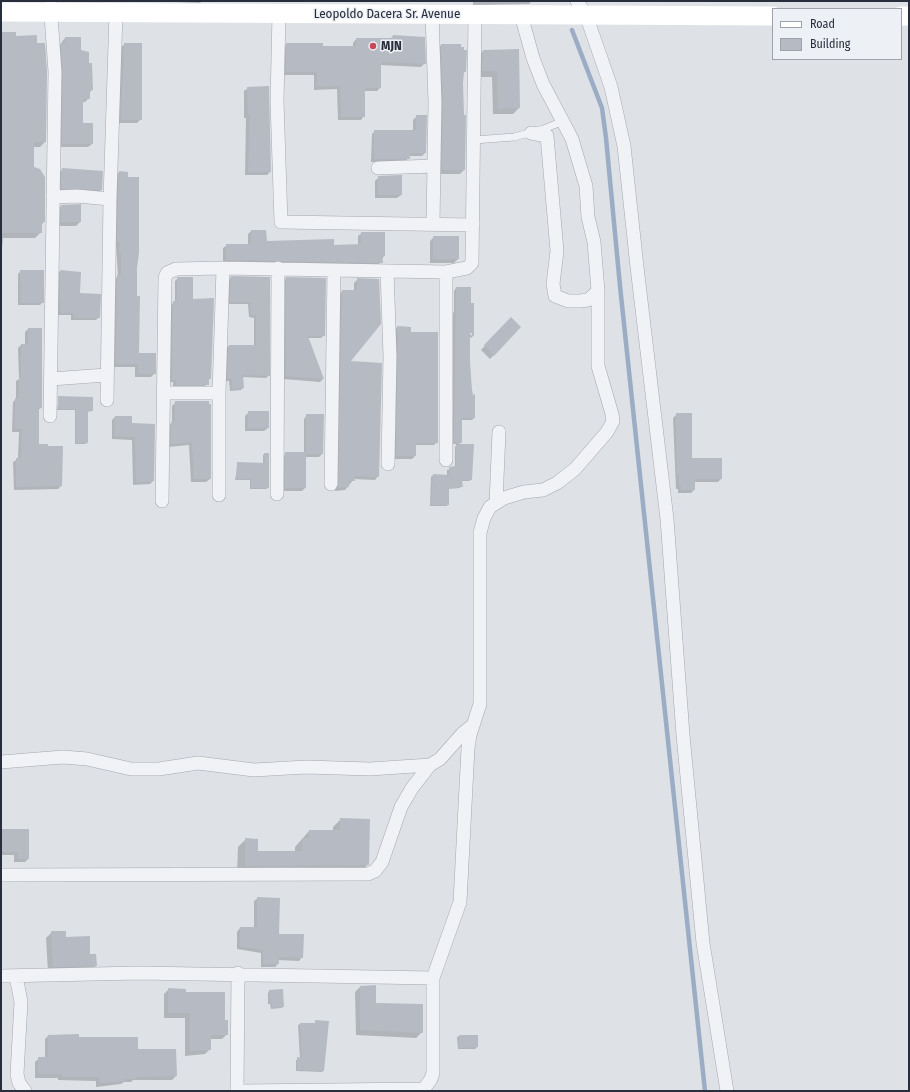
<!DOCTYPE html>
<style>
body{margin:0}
#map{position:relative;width:910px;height:1092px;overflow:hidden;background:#dee1e6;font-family:"Fira Sans Condensed",sans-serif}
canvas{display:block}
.frame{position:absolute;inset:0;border:2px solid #282e3c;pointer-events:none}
.legend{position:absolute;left:772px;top:8px;width:130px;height:52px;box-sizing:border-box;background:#edf0f4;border:1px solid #9ea2aa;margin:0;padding:5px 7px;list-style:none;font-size:12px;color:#282e3c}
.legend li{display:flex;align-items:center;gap:8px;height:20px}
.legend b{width:20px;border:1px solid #9ea2aa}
</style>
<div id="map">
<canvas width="910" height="1092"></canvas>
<div class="frame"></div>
<ul class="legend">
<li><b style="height:5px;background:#fff"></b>Road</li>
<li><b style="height:11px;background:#b6bac3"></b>Building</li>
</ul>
</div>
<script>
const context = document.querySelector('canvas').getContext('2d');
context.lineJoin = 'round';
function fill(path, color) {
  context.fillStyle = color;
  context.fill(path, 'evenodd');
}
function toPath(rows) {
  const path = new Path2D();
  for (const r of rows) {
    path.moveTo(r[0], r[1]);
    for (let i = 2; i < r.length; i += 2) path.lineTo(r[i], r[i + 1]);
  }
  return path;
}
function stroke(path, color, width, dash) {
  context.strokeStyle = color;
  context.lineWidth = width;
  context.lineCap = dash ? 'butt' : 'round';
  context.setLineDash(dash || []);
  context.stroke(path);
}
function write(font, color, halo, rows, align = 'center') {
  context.font = font + ' "Fira Sans Condensed",sans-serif';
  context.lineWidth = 3;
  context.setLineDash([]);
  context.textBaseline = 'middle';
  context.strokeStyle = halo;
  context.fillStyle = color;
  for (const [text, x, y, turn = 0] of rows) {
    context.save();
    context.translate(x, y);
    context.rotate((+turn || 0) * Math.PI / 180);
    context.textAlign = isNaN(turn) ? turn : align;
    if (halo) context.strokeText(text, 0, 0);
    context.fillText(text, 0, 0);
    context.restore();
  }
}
fill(toPath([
 [148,1,202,1,200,3],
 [473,1,532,1,529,4,473,5],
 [1,33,15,37,45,142,40,147,33,147,33,167,44,222,41,225,41,232,35,238,3,238,1,259],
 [393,36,425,63,421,67,380,65,380,88,377,91,364,91,364,116,361,120,338,120,337,89,314,90,314,75,283,75,283,48,287,44,322,48,353,47,353,43,356,39,390,39],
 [65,38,80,51,88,64,92,90,89,93,89,98,85,102,82,102,82,124,92,144,88,147,60,147,58,47],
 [125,44,141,119,137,123,117,123,121,47],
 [441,45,465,71,463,73,462,83,464,170,460,174,438,174,437,49],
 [518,50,519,108,513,114,493,114,492,77,477,77,477,57,483,51],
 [248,88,270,172,267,175,245,175,246,118,244,118,244,91],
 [417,116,425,153,422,156,409,156,406,162,371,162,372,134,375,131,413,131,413,120],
 [62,170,101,190,97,194,58,192,58,173],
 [119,172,136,268,138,354,155,373,151,377,135,377,135,367,112,367,114,280,118,276,116,245,114,245,116,176],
 [379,177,401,195,397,198,375,198,375,181],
 [61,206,80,222,76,226,57,226,58,210],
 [251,231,266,242,333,246,358,245,358,236,362,233,384,256,378,266,223,263,223,248,227,245,248,245,248,234],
 [434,237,458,259,454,263,430,263,430,241],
 [21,271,43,302,40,305,18,305,18,274],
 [60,271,99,317,96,320,71,320,71,315,57,315,58,274],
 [231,277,269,278,269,375,266,378,242,377,243,388,241,390,230,391,229,381,225,381,226,348,229,346,254,346,254,318,249,317,248,304,228,304,229,280],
 [178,278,192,300,210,378,205,387,173,387,173,382,169,382,170,305,175,302,175,281],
 [286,278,324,335,321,338,308,338,323,379,320,382,283,379,283,281],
 [358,279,378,280,349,362,378,476,375,480,354,479,345,490,335,491,339,295,342,291,354,291,354,283],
 [456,288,470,304,473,304,473,336,471,338,469,336,469,362,474,418,472,420,461,420,461,442,458,445,471,480,469,481,461,481,460,488,448,489,448,504,447,506,430,506,431,477,433,475,447,476,447,470,455,468,455,447,457,444,452,444,452,314,454,312,454,291],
 [466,330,472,333,472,336],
 [511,318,520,327,490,359,481,350],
 [397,327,410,333,437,442,434,445,415,445,415,456,412,459,394,459,395,330],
 [28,329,41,408,38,410,38,445,61,486,58,489,14,490,13,462,18,459,19,432,12,432,13,402,16,399,16,381,19,379,18,348,21,345,25,345,25,332],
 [59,397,92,411,87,412,87,443,85,444,75,444,75,410,57,410],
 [176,402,210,479,206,482,191,482,189,445,168,447,168,427,172,422,172,406],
 [249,412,268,428,264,431,245,431,245,416],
 [677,414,691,459,721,479,718,482,694,482,694,490,691,493,678,493,678,489,676,489,673,418],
 [307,415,322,454,319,457,305,457,305,488,302,491,282,491,283,457,286,453,304,453,304,419],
 [115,417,131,424,153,481,150,484,133,485,132,440,112,439,112,420],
 [265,454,268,488,266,489,250,489,250,480,235,480,238,463,263,464,263,455],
 [341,819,368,864,360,873,237,874,238,847,246,839,257,852,295,852,295,847,309,831,333,831,333,827],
 [1,830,28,859,25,862,14,862,14,855,1,855],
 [258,898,278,935,302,957,299,961,278,960,278,964,275,967,261,967,261,953,237,949,237,932,240,928,254,928,254,901],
 [52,932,65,938,89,955,96,966,90,971,48,972,46,938],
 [360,987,375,1004,422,1032,416,1038,356,1035,355,992],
 [169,989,185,993,224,1021,227,1034,222,1039,210,1039,210,1049,205,1054,185,1056,185,1018,164,1018,164,994],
 [269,991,283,1007,281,1008,271,1009,270,1004,268,1004,268,993],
 [328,1022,323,1071,322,1072,296,1071,296,1060,300,1059,298,1025,300,1024],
 [48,1036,78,1038,176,1076,172,1080,133,1080,131,1082,124,1082,121,1084,96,1087,96,1081,58,1080,58,1078,35,1078,35,1062,39,1058,45,1058,45,1039],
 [459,1036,477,1036,477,1047,475,1049,458,1049,457,1037]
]), '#0003');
stroke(toPath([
 [572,30,602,108,606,138,620,286,705,1091]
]), '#9badc4', 4.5);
fill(toPath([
 [1,32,16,32,16,36,37,35,37,43,45,43,47,72,46,142,34,142,34,167,40,169,45,177,45,222,42,222,42,233,1,233],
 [393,35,425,37,426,64,381,62,381,88,365,88,365,117,341,117,340,86,317,87,317,72,286,72,286,43,323,43,323,46,356,46,356,38,392,38],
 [65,37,81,37,81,50,89,52,89,63,92,63,93,90,90,90,90,99,83,99,83,123,93,123,93,144,63,144,62,142,63,72,61,43,65,43],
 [124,43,142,43,142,120,121,120],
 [441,44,461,44,461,47,464,47,464,50,467,50,466,72,464,72,463,83,464,115,466,115,465,170,442,170,443,102],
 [519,49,520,108,498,109,497,71,482,71,483,50],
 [269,86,271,172,248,172,250,114,248,114,247,87],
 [416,115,427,115,426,153,410,153,410,159,374,159,374,130,416,130],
 [62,168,103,171,102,190,61,189],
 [119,171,128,172,128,177,139,177,139,253,137,268,137,296,140,296,139,353,156,353,156,374,138,374,138,364,116,364,117,275,121,275,121,252,119,252,120,242,117,242],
 [402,175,402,195,378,195,378,176],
 [81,204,81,222,61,222,61,205],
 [251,230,266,230,267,241,334,239,334,245,361,244,361,232,385,232,385,256,382,256,383,263,226,260,226,244,251,244],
 [433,236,459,236,459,259,433,259],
 [20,270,44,270,44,303,21,303],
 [60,270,81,272,80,293,101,294,100,318,74,318,74,313,60,313],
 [231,276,270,277,270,376,243,375,244,388,232,389,232,379,227,379,229,345,256,345,256,315,251,315,250,302,230,302],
 [177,277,193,277,193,299,214,298,211,379,209,379,209,385,176,385,176,380,172,380,173,301,177,301],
 [286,277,326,278,325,336,308,336,324,379,286,376],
 [357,278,379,279,381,324,351,361,382,363,379,477,354,476,355,481,349,481,349,487,338,488,342,290,357,290],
 [456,287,471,287,471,303,474,303,474,336,470,332,470,362,472,390,473,395,475,394,475,418,462,418,462,443,454,443],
 [511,317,521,327,494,356,484,345],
 [397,326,411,327,411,332,438,332,438,443,416,443,416,456,396,456,398,338],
 [28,328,42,328,42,408,39,408,39,444,48,444,48,446,63,446,62,486,16,487,16,458,21,458,22,429,15,429,15,398,19,398,19,377,21,377,21,344,28,344],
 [58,396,93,397,93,411,88,411,88,443,76,443,76,409,58,409],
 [175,401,209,401,209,404,211,404,211,479,194,479,192,442,171,444,171,422,175,422],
 [248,411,269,411,269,428,248,428],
 [676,413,692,413,692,458,722,458,722,479,695,479,695,490,681,490,681,486,679,486,679,474,677,474],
 [306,414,324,414,323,454,306,454],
 [115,416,132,416,132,423,155,424,154,481,136,482,135,437,114,436],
 [456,444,474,444,472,480,462,480,463,487,449,488,449,505,431,505,433,474,449,475,449,467,456,466],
 [285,452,306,452,306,488,285,488],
 [264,453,269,453,269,488,251,488,251,479,236,479,237,462,265,463],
 [340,818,370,819,369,865,245,866,245,838,258,839,258,851,302,851,303,838,309,839,309,830,340,830],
 [1,829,29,829,29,859,18,859,18,852,1,852],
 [257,897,280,898,279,934,304,934,303,958,279,957,279,964,263,964,263,950,240,946,240,927,257,927],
 [51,931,66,931,66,937,90,936,90,954,96,954,97,966,53,967],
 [376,985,376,1003,423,1004,423,1033,360,1030,360,986],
 [168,988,186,989,186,992,225,992,225,1020,228,1020,228,1035,211,1035,211,1050,190,1051,190,1013,168,1013],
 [283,989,284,1007,272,1008,272,1003,270,1003,269,990],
 [315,1020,329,1021,324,1071,297,1070,297,1057,302,1058,300,1023,315,1023],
 [79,1034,79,1037,138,1037,138,1049,176,1049,177,1076,136,1077,136,1079,126,1079,126,1081,99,1083,99,1077,62,1077,62,1074,38,1074,38,1057,48,1057,48,1035],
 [459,1035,478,1035,478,1047,459,1048]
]), '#b6bac3');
const lane = toPath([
 [474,140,514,137,544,129,563,121]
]);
const street = toPath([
 [50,1,55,72,50,416],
 [577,1,586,15,611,87,624,146,637,267,667,519,683,735,703,943,727,1091],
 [279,14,277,101,281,222,473,225],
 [432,14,435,102,433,224],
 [531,133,547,136,557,251,553,284,555,296,568,301,580,301,588,300,598,291],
 [378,168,434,166],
 [53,197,77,196,110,199],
 [387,271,390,356,388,464],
 [51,379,106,375],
 [164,393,219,393],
 [107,400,110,199,116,13],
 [446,460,446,272],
 [331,484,334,270],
 [277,494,278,268],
 [219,495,219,393,223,268],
 [162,501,165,278,167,273,176,269,223,268,446,272,467,268,472,263,475,15],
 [496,503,499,432],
 [1,762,63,757,87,759,131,769,159,769,198,763,254,770,306,767,370,769,430,765,440,759,463,733,473,725],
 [1,875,368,874,375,871,382,862,401,807,412,788,430,765],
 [1,976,139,973,433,978],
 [16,976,21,1002,17,1074,19,1083,25,1091],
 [237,1091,238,973],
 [240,1091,424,1089,431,1079,433,1073,433,978,460,902,468,748,470,735,480,704,480,533,484,518,490,507,504,498,524,492,543,490,557,483,575,469,607,432,613,421,612,414,598,366,598,291,594,242,588,217,586,186,572,139,543,84,533,58,521,15]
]);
stroke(lane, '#a4a8b0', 8);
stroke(street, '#a4a8b0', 14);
stroke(lane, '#f0f2f5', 7);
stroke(street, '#f0f2f5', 13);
stroke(toPath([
 [1,12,773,16],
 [901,16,909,16]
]), '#fff', 19);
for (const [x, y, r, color] of [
 [373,46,4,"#c34b56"]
]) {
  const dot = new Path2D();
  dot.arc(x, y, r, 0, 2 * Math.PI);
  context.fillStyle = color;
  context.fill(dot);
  stroke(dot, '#edf0f4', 1.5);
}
write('13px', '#282e3c', '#edf0f4', [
 ["Leopoldo Dacera Sr. Avenue",387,14]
]);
write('bold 13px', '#282e3c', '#edf0f4', [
 ["MJN",381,46]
], 'left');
</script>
